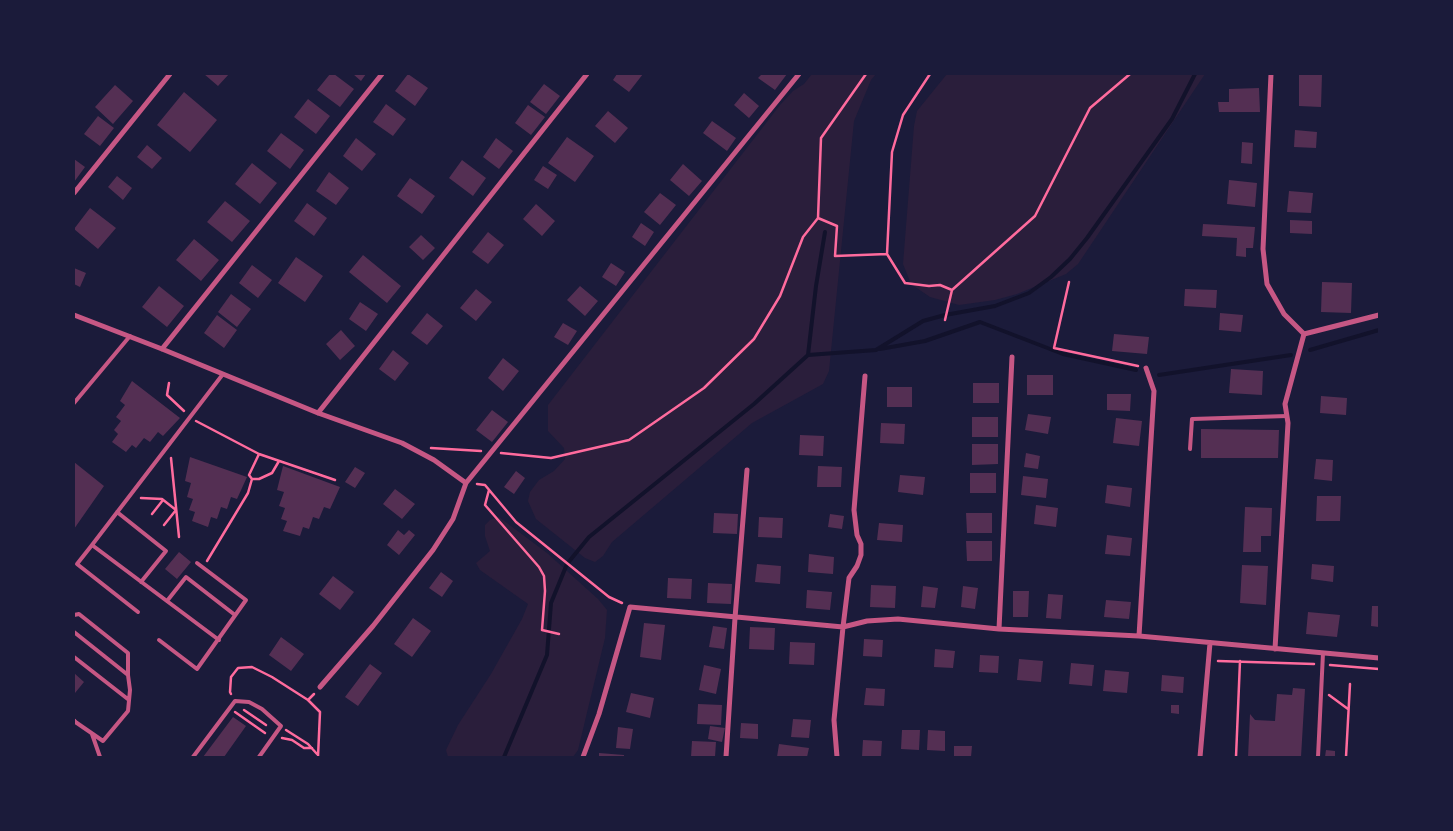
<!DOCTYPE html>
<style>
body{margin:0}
#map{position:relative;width:1453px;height:831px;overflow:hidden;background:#1b1b3a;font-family:"Noto Sans",sans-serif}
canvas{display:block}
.frame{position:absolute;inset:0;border:75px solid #1b1b3a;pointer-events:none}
</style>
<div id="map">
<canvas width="1453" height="831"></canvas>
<div class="frame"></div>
</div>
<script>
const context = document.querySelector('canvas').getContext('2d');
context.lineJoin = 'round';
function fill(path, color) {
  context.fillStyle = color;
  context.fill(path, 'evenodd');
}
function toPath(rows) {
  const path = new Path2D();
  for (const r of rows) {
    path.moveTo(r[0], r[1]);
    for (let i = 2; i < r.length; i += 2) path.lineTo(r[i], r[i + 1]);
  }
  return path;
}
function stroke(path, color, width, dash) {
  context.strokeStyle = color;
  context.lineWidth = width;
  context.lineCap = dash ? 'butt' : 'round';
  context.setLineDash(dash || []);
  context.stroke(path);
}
fill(toPath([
 [812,74,876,74,871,80,854,121,829,371,823,384,752,423,612,542,603,556,595,562,585,558,536,519,528,501,530,492,539,480,554,471,565,459,564,448,548,431,548,405,780,105,793,91,804,84],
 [947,74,1205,74,1078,264,1066,274,1017,294,995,300,959,305,930,297,911,284,903,264,914,126,917,111],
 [499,517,547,553,598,599,607,610,605,638,578,750,573,757,448,757,446,750,458,725,491,674,522,619,528,604,480,570,476,563,490,551,485,536,485,525,490,520]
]), '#2a1e3b');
stroke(toPath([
 [880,349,925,341,980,322,1063,354,1136,370],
 [1310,350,1379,330],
 [808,355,816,286,825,232],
 [1159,375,1291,355],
 [504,757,547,655,551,603,567,564,589,537,754,404,808,355,876,350,923,321,945,315,995,306,1029,293,1051,277,1070,259,1087,238,1172,119,1195,74]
]), '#12122b', 4);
fill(toPath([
 [204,74,229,74,218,86],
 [330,74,334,74,354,89,340,107,317,90],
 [353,74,366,74,361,81],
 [408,74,428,88,415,106,395,91],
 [617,74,643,74,629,92,613,80],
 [762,74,787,74,775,90,758,78],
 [1299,74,1322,74,1321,107,1299,106],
 [544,84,560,96,546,114,530,102],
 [115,85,133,101,113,124,95,107],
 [1259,88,1260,112,1219,112,1218,102,1229,102,1229,89],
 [184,92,217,120,190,152,157,125],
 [744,93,759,106,749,118,734,105],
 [308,99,330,116,316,134,294,117],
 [386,104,406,119,393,136,373,122],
 [528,105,545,117,531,135,515,123],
 [608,111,628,128,615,143,595,126],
 [98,116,114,128,100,146,84,134],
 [712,121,736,138,727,151,703,133],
 [1295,130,1317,132,1316,148,1294,147],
 [281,133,304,150,290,169,267,151],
 [567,137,594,156,575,182,548,163],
 [356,138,376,154,362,171,343,156],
 [496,138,513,151,499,169,483,157],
 [1242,142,1253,143,1252,164,1241,163],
 [147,145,162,158,152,169,137,157],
 [74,159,85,167,74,182],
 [462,160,486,178,473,196,449,178],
 [252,163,277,183,260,204,235,184],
 [683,164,702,181,689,196,670,180],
 [543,166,557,175,548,189,534,180],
 [329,172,349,188,336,205,316,191],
 [117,176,132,188,123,200,108,187],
 [410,178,435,196,422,214,397,196],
 [1229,180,1257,183,1255,207,1227,204],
 [1289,191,1313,193,1311,213,1287,212],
 [660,193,676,205,660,225,644,212],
 [225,201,250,221,232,242,207,222],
 [307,203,327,218,314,236,294,221],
 [536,204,555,221,542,236,523,219],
 [90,208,116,228,98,249,74,229],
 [1290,220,1312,221,1312,234,1290,233],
 [641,223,654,232,645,246,632,237],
 [1203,224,1255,227,1253,248,1246,248,1246,257,1236,256,1237,238,1202,236],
 [488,232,504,245,488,264,472,252],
 [421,235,435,248,423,260,409,247],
 [194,239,219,260,201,281,176,260],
 [363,255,401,286,387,303,349,272],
 [296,257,323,276,305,302,278,283],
 [611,263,625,272,616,286,602,277],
 [252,265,272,280,258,298,239,283],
 [74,268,86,273,80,287,74,284],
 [1322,282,1352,283,1351,313,1321,312],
 [159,286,184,306,167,327,142,307],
 [580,286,598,301,585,316,567,300],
 [476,289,492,302,476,321,460,308],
 [1185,289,1217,290,1216,308,1184,306],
 [231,294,251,309,237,327,218,312],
 [360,302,378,314,366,331,349,319],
 [427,313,443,326,427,345,411,333],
 [1220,313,1243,315,1241,332,1219,330],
 [217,315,237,330,224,348,204,333],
 [563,323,577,331,568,345,554,337],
 [341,330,355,346,340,360,326,344],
 [1114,334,1149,337,1147,354,1112,351],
 [393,350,409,363,395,381,379,369],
 [503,358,519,371,503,391,488,378],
 [1231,369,1263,371,1262,395,1229,393],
 [1027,375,1053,375,1053,395,1027,395],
 [132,381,180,418,163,436,158,432,150,442,144,438,136,448,132,445,126,452,112,442,118,434,114,430,121,421,116,417,125,405,120,401],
 [973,383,999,383,999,403,973,403],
 [887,387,912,387,912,407,887,407],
 [1107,394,1131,394,1130,411,1107,410],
 [1321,396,1347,398,1346,415,1320,413],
 [492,410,508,422,492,442,476,430],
 [1028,414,1051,417,1048,434,1025,430],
 [972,417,998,417,998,437,972,437],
 [1116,418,1142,421,1139,446,1113,443],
 [881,423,905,424,904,444,880,443],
 [1201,429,1279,430,1278,458,1201,458],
 [800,435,824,436,823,456,799,455],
 [972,444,998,444,998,464,972,465],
 [1026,453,1040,456,1038,469,1024,467],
 [190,457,247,477,237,499,231,497,227,509,221,507,217,519,211,517,208,527,192,521,195,512,189,510,193,499,187,497,191,483,185,481],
 [1316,459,1333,460,1332,481,1314,479],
 [74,462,104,486,74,529],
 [283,466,340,487,330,509,324,507,319,519,313,517,309,529,303,527,300,536,283,531,287,521,281,519,285,508,279,506,284,492,277,490],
 [818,466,842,467,841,487,817,487],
 [355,467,365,473,355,488,345,482],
 [516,471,525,478,514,494,504,487],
 [970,473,996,473,996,493,970,493],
 [900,475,925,477,923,495,898,492],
 [1023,476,1048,479,1046,498,1021,495],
 [1107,485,1132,488,1130,507,1105,503],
 [395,489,415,504,402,519,383,504],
 [1317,496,1341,496,1340,521,1316,521],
 [1036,505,1058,508,1056,527,1034,524],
 [1245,507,1272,508,1271,536,1261,536,1261,552,1243,552],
 [714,513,738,514,737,534,713,533],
 [966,513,992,513,992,533,967,533],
 [830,514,844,516,842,529,828,527],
 [759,517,783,518,782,538,758,537],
 [879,523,903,525,902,542,877,540],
 [398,530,404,535,409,530,415,535,399,555,387,545],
 [1107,535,1132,538,1130,556,1105,554],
 [966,541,992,541,992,561,967,561],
 [179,552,191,562,177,579,165,569],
 [809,554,834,557,833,574,808,572],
 [757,564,781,566,780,584,755,582],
 [1312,564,1334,566,1333,582,1311,579],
 [1242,565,1268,566,1266,605,1240,603],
 [441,572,453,581,442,597,429,588],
 [333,576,354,592,340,610,319,594],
 [668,578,692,579,691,599,667,598],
 [708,583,732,584,731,604,707,603],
 [871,585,896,586,895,608,870,607],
 [923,586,938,588,935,608,921,607],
 [963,586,978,588,975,609,961,607],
 [807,590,832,592,830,610,806,608],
 [1013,591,1029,591,1028,617,1013,617],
 [1048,594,1063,595,1061,619,1046,618],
 [1106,600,1131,602,1129,619,1104,617],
 [1372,606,1379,606,1379,627,1371,626],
 [1308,612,1340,615,1337,637,1306,634],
 [413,618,431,631,412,657,394,644],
 [644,623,665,625,661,660,640,657],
 [713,626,727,628,724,649,709,647],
 [750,627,775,628,774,650,749,649],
 [281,637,304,654,291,671,269,655],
 [864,639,883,640,882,657,863,656],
 [790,642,815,643,814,665,789,664],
 [935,649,955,651,953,668,934,667],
 [980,655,999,656,998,673,979,672],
 [1019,659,1043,661,1041,682,1017,680],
 [1071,663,1094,665,1092,686,1069,684],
 [370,664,382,673,358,706,345,697],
 [704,665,721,669,716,694,699,690],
 [1105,670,1129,672,1127,693,1103,691],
 [74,673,84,682,75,693,74,692],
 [1162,675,1184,677,1183,693,1161,691],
 [866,688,885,689,884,706,864,705],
 [1293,688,1305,689,1301,757,1248,757,1250,714,1255,720,1275,721,1277,694,1292,695],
 [631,693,654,698,650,718,626,712],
 [698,704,722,705,721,725,697,724],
 [1171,705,1179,705,1179,714,1171,713],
 [233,717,246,726,224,757,203,757],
 [793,719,811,720,809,738,791,737],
 [741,723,758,724,758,739,740,738],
 [710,726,725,728,722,742,708,739],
 [618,727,633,729,630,749,616,748],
 [902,730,920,730,919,750,901,749],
 [928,730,945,731,945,751,927,750],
 [863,740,882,741,881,757,862,757],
 [692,741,716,742,715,757,691,757],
 [779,744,809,748,807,757,777,757],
 [954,746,972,746,971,757,954,757],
 [1326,750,1335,751,1335,757,1325,757],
 [599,753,624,755,624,757,599,757]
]), '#542f53');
stroke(toPath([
 [930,74,903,115,892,152,887,254,905,283,929,286,940,285,952,290,1035,216,1090,108,1130,74],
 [818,218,821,138,866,74],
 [1069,282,1054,348,1138,366],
 [945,320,952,290],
 [169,383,167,395,184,411],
 [196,421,259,454,335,480],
 [431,448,481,451],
 [501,453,551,458,629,440,704,388,754,339,780,296,803,237,818,218,837,226,835,256,887,254],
 [171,458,179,537],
 [252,479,259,479,272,473,279,461],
 [477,484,485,485,516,522,609,597,622,603],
 [489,490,485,505,539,567,544,576,545,591,542,630,559,634],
 [141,498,162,499,176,510,164,525],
 [152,514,163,500],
 [207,561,248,493,252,479,249,475,259,454],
 [1218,661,1314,664],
 [1330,665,1379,669],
 [231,694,230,692,231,677,238,668,252,667,272,677,308,700,314,694],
 [1329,695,1348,709],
 [308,700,320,712,318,757],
 [244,710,266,725],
 [235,712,265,733],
 [286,730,308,744,317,754],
 [282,738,292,740,304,748,312,748],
 [1236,757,1240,661],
 [1346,757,1350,684]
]), '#ff6b9d', 2.5);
stroke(toPath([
 [74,403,130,336],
 [1190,449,1192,419,1287,416],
 [117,512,166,551,141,582],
 [92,545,77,564,138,612],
 [167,601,186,577,235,615],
 [74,615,79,614,128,653,128,675],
 [74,632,128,675,130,690,128,711,103,741,74,721],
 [159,640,197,669,246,600,197,563],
 [219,640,92,545,223,374],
 [74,657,129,700],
 [92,734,100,757],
 [193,757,235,701,249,702,262,709,281,726,259,757],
 [1318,757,1323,653]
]), '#c65784', 4);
stroke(toPath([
 [1271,74,1263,249,1267,284,1284,314,1304,334,1285,404,1288,423,1275,649],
 [74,193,170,74],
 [74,315,162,349,318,413,402,443,434,460,466,483],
 [1304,334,1379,315],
 [162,349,382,74],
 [318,413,587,74],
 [999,629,1012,357],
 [1139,636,1154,391,1146,368],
 [320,687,373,626,433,550,453,519,466,483,799,74],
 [74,721,74,722],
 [583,757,599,714,630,607,843,627,867,621,898,619,999,629,1139,636,1379,658],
 [726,757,735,618,747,470],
 [837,757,834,720,843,627,849,578,857,566,861,555,861,544,857,535,854,510,865,376],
 [1200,757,1210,643]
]), '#c65784', 5);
</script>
